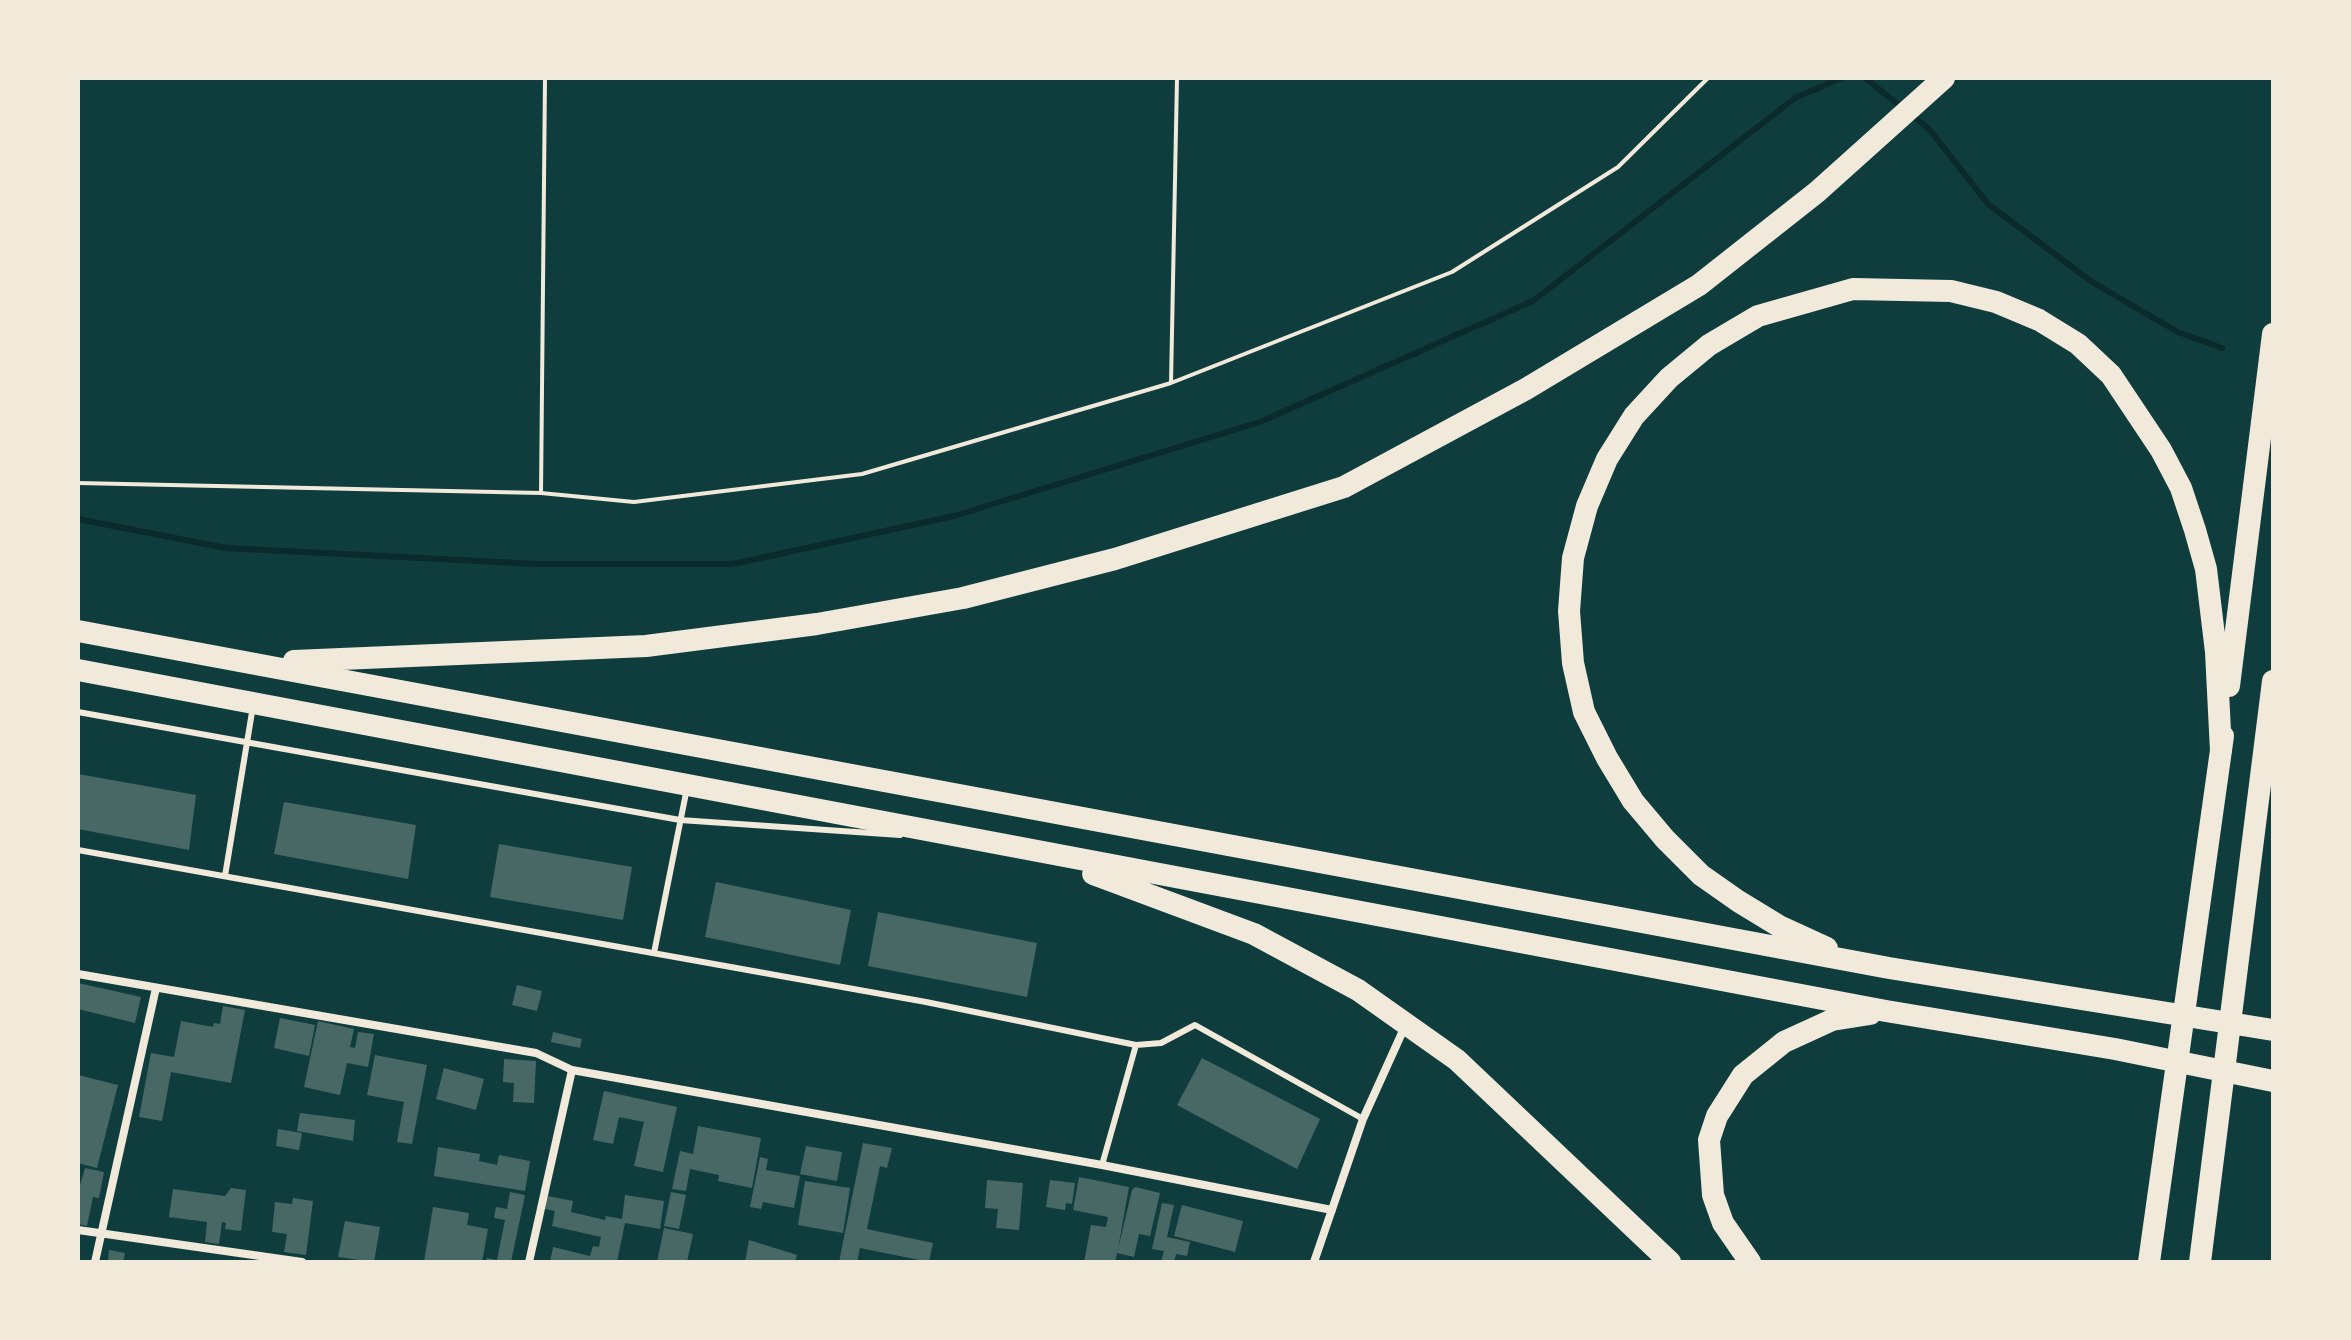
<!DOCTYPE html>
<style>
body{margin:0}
#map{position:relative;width:2351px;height:1340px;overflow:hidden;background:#0f3d3e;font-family:"PT Sans",sans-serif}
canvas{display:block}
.frame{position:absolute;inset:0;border:80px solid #f1e9da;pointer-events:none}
</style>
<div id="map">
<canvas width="2351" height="1340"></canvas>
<div class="frame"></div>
</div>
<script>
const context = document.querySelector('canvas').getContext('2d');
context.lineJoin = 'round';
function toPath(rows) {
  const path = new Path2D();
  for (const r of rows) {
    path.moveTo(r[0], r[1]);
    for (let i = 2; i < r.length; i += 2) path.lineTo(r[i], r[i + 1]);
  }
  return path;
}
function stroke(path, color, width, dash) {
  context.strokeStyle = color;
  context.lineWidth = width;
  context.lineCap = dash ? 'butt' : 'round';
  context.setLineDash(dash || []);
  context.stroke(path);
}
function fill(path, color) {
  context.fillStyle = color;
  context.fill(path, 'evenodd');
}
stroke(toPath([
 [1865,78,1929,129,1988,204,2092,282,2178,332,2222,348],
 [78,519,226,548,537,564,733,564,954,516,1260,422,1533,301,1795,98,1841,78]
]), '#0a2a2b', 6);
fill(toPath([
 [78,774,196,795,189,850,78,829],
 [284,802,416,825,408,879,274,854],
 [499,844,632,867,623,920,490,897],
 [716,882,851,910,840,965,705,937],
 [878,912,1037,943,1027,997,868,966],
 [78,983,141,997,135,1023,78,1009],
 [517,985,542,991,537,1011,512,1005],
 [223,1006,245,1010,231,1083,171,1072,162,1121,139,1117,151,1053,174,1057,181,1021,213,1027,214,1023,220,1024],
 [280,1018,315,1025,309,1056,274,1048],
 [318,1021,354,1029,350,1047,355,1048,358,1032,374,1034,368,1067,347,1063,340,1095,304,1087],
 [553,1032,582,1039,580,1048,551,1042],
 [375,1055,427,1065,412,1144,397,1142,404,1102,367,1095],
 [1202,1058,1320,1119,1297,1169,1177,1105],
 [504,1059,536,1061,534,1103,513,1102,514,1083,503,1082],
 [444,1068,484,1079,476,1110,436,1099],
 [78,1075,118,1085,97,1168,78,1163],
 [604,1091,677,1107,663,1172,634,1166,644,1122,619,1117,613,1144,593,1140],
 [300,1113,355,1120,353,1141,297,1131],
 [698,1126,761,1138,752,1188,718,1181,719,1175,690,1169,686,1191,672,1189,680,1151,693,1154],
 [278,1129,302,1133,299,1150,276,1146],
 [863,1143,892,1148,887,1168,880,1166,867,1229,933,1243,929,1262,860,1248,857,1262,839,1262],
 [806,1146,842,1152,837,1181,800,1174],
 [438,1147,480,1154,479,1161,497,1165,499,1155,530,1161,525,1191,434,1176],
 [760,1157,768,1159,766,1170,800,1176,794,1208,763,1202,761,1209,750,1207],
 [85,1168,104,1172,99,1198,93,1197,87,1226,78,1224,78,1192],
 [1079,1177,1129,1187,1118,1249,1132,1190,1135,1187,1160,1193,1150,1236,1139,1234,1134,1257,1117,1253,1115,1262,1084,1262,1091,1225,1106,1227,1108,1217,1073,1210],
 [987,1180,1023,1183,1019,1230,996,1228,998,1209,985,1208],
 [1050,1180,1075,1183,1072,1204,1066,1203,1065,1210,1046,1207],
 [805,1181,850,1188,843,1233,798,1225],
 [231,1188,246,1190,241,1231,225,1229,226,1223,222,1222,219,1244,205,1242,207,1222,169,1217,173,1189,225,1196],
 [510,1192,525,1195,511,1262,486,1262,487,1258,497,1260,505,1220,494,1218,496,1207,507,1209],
 [671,1192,686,1195,679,1229,664,1226],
 [625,1195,664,1201,660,1229,625,1223,617,1262,550,1262,553,1247,590,1256,593,1246,599,1247,601,1237,552,1226,555,1211,545,1209,548,1196,573,1201,571,1212,605,1220,606,1216,622,1219],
 [293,1198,313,1201,306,1255,284,1252,287,1234,272,1232,275,1202,292,1204],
 [1162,1203,1174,1205,1167,1237,1190,1242,1187,1256,1176,1254,1174,1262,1161,1262,1164,1251,1152,1249],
 [1182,1205,1243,1221,1235,1252,1174,1236],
 [433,1207,469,1213,467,1225,488,1229,482,1262,424,1262],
 [345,1221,380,1227,374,1262,338,1257],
 [664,1228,693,1234,687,1262,657,1262],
 [749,1240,797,1255,795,1262,745,1262],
 [109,1250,125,1253,123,1262,108,1262]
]), '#486865');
stroke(toPath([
 [1171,383,1177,78],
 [78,483,541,493,634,502,862,474,1171,383,1452,272,1618,167,1708,78],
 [541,493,545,78]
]), '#f1e9da', 4);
stroke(toPath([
 [78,712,680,820,900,835],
 [78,850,926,1002,1136,1045,1161,1043,1195,1025,1363,1119],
 [225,876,253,706],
 [654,953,687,788],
 [1102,1165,1136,1045]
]), '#f1e9da', 6);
stroke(toPath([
 [78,974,536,1053,572,1070,1102,1165,1332,1210],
 [78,1230,302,1262],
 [95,1262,156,988],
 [529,1262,572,1070],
 [1314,1262,1363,1119,1406,1024]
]), '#f1e9da', 8);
stroke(toPath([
 [78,631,1889,968,2273,1030],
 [294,661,646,646,817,624,963,598,1115,559,1344,487,1526,389,1699,285,1817,192,1944,78],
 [78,670,1886,1011,2115,1049,2273,1081],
 [2229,686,2273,334],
 [1093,874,1254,934,1358,990,1457,1060,1670,1262],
 [1827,948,1779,926,1738,901,1701,875,1665,839,1633,801,1607,758,1584,712,1573,663,1569,611,1573,558,1587,506,1607,459,1634,416,1669,378,1709,345,1758,316,1853,289,1951,291,1996,302,2039,320,2078,344,2111,375,2161,450,2181,488,2195,530,2206,569,2216,652,2221,751],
 [1750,1262,1723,1223,1713,1195,1709,1140,1717,1116,1743,1075,1784,1042,1832,1020,1870,1014],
 [2149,1262,2223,736],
 [2200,1262,2273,681]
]), '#f1e9da', 22);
</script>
